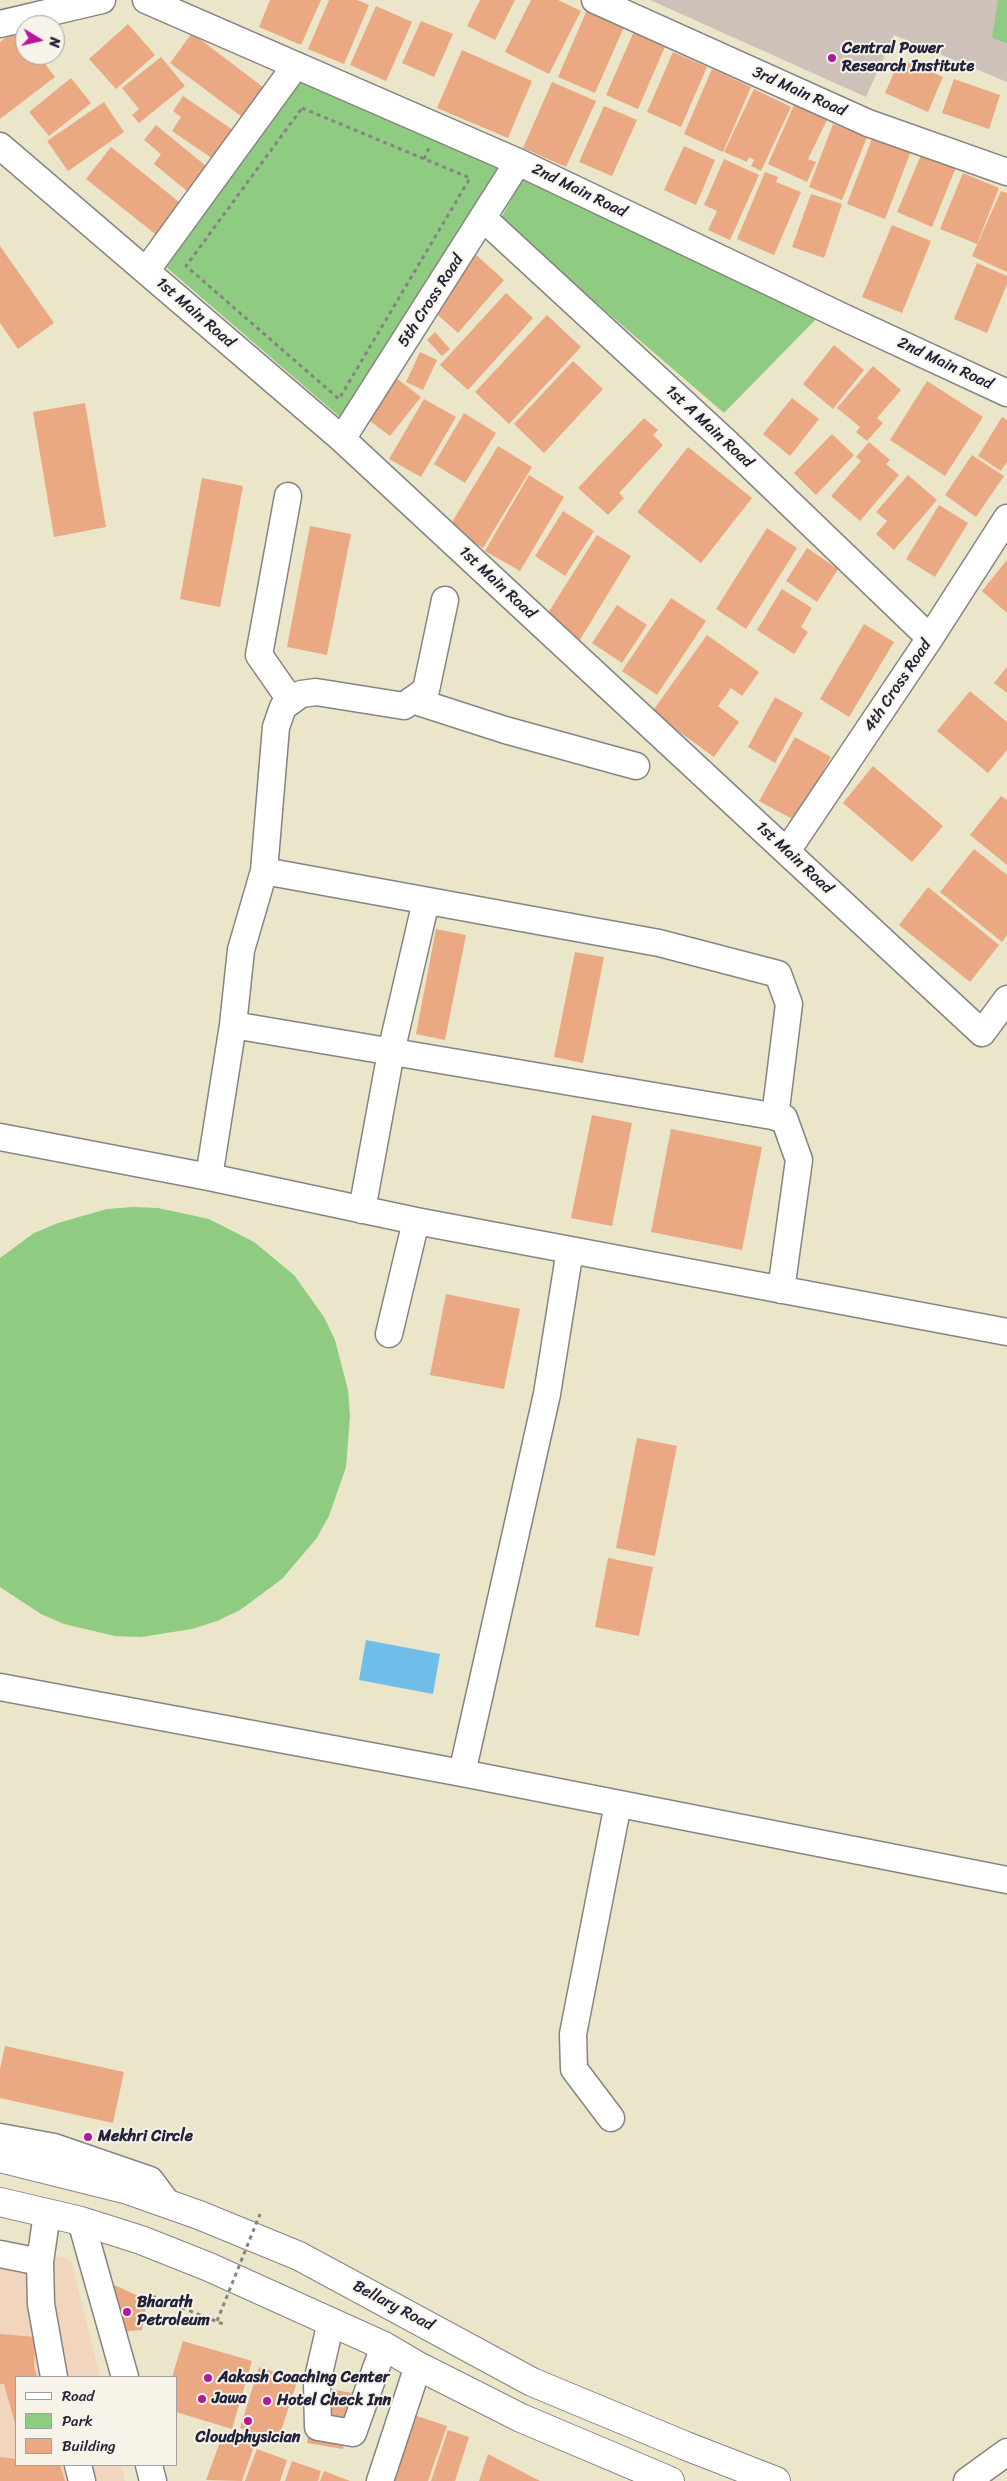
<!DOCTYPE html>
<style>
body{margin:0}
#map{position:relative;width:1007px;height:2481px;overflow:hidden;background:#ebe6ca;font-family:Sriracha,sans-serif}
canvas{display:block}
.legend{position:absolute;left:15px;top:2376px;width:162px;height:90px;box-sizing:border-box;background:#f7f3e8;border:1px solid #a29fa3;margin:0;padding:6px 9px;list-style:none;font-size:15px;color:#22223b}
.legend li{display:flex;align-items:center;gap:10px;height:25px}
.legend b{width:25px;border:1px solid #a29fa3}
.north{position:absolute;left:15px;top:15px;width:50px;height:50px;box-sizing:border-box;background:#f7f3e8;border:1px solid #a29fa3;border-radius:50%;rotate:99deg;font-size:14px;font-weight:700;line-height:20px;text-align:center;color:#22223b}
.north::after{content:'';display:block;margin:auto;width:18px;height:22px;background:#b5179e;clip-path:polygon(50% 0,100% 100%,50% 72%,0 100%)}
</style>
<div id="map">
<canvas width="1007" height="2481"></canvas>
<ul class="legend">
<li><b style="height:6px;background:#fff"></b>Road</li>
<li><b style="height:14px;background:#8fcb80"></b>Park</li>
<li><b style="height:14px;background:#eaa883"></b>Building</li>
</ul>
<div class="north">N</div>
</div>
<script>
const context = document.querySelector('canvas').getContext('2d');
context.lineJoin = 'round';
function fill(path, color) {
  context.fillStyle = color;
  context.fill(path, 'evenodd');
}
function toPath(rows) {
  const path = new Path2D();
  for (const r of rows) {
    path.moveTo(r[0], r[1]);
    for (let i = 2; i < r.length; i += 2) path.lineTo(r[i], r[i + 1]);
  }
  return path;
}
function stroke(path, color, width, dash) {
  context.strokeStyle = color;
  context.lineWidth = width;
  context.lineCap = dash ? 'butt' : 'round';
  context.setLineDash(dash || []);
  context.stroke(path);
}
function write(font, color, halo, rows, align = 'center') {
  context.font = font + ' Sriracha,sans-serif';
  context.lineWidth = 4;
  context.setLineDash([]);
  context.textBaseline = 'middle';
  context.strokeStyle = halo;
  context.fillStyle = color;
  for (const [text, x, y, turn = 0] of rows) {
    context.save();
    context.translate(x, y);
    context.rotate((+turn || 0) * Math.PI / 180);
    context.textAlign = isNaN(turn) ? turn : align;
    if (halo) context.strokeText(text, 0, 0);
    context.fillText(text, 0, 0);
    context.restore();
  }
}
fill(toPath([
 [0,2244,71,2260,100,2377,16,2377,16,2465,121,2465,125,2481,0,2481]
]), '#f1d5bd');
fill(toPath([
 [650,0,1007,0,1007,82,894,35,866,97]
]), '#cec1ba');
fill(toPath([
 [998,0,1007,0,1007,43,992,38],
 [301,81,499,167,341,418,166,267],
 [527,171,818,317,724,413,500,220],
 [133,1207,158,1208,209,1219,254,1242,294,1275,324,1317,335,1340,348,1390,350,1416,346,1467,329,1516,316,1539,282,1579,240,1610,217,1621,192,1629,141,1637,115,1636,64,1624,41,1614,0,1587,0,1258,34,1233,58,1223,107,1209]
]), '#8fcb80');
fill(toPath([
 [366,1640,440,1654,433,1694,359,1680]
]), '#70bdea');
fill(toPath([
 [270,0,321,0,301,45,259,27],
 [329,0,357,0,369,5,344,64,308,49],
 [480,0,515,0,495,40,467,26],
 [531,0,558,0,581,11,549,74,505,52],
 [376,6,412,22,386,81,350,65],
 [587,10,624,27,595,93,558,77],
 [421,21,453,34,434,77,402,63],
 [128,24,155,55,116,89,89,59],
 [635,29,667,42,638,109,606,95],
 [13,32,23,45,25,44,25,55,38,55,55,77,0,119,0,42],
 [192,33,272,94,250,123,170,63],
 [462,50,532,81,508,138,437,108],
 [673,52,707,67,681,127,647,112],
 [161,57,185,86,139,123,132,115,139,109,122,88],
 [900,59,943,77,928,112,885,93],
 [712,69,751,87,723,152,684,134],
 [71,78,91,103,49,136,29,112],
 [954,79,1000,95,989,129,942,113],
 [552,82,596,101,566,167,523,148],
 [754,89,791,107,761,171,751,166,754,160,749,157,747,162,724,152],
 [183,96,236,132,216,161,172,131,181,117,173,111],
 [104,102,124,132,68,171,47,141],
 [794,105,827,120,808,159,816,162,807,182,768,164],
 [604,106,637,120,612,176,579,162],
 [833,124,867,137,842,200,809,187],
 [156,125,212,171,193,196,154,164,161,154,144,140],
 [873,136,911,151,885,219,847,204],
 [684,146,715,160,696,205,664,190],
 [111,147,184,206,159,237,86,179],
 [922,153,956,167,932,227,897,212],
 [724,159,759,175,730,240,708,230,717,211,704,205],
 [765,172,778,177,776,182,801,192,774,255,737,239],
 [963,173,999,188,977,244,940,229],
 [1001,191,1007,193,1007,272,972,256],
 [811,194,842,204,824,258,792,247],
 [892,225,931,241,902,313,862,297],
 [0,246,54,323,18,349,0,323],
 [475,254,504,280,458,333,429,307],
 [977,263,1007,276,1007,284,987,333,954,319],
 [506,293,533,318,468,390,440,365],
 [547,315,581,347,509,424,475,392],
 [435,332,450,349,442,356,427,340],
 [834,345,864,370,833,409,803,384],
 [420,352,437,360,423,390,406,382],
 [573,361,603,389,544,453,514,424],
 [873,366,901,390,877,418,883,423,867,441,856,432,860,427,837,408],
 [392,375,421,397,390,436,362,415],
 [927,381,983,417,945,476,890,440],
 [792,398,819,419,790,456,763,434],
 [424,399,456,417,421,477,389,459],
 [85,403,106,527,54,537,33,412],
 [464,413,496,433,465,483,434,464],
 [1002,417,1007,420,1007,462,1001,471,978,456],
 [644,418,658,430,653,435,663,445,619,493,624,498,608,515,578,488],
 [832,434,854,455,816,495,794,473],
 [869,442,890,460,886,464,899,475,860,521,831,496,861,461,856,457],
 [498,446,532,467,483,548,449,527],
 [688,447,752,498,701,563,637,512],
 [972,455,1004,476,976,517,945,495],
 [529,475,564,497,520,571,485,551],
 [908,475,937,500,894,550,876,534,887,521,876,512],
 [202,478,243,486,220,607,180,599],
 [939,505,968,523,935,577,906,559],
 [563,511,594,531,565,576,535,556],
 [310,526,351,534,327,655,287,647],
 [767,528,797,548,746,629,716,609],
 [597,535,631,556,578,643,543,621],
 [807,548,838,569,817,602,786,581],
 [1007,560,1007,613,982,591],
 [782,589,812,608,801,627,808,632,794,654,757,630],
 [671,598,706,621,657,695,622,671],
 [617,605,647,625,622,663,592,643],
 [864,624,894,642,849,717,820,699],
 [707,635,759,672,742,696,731,688,718,706,739,722,714,757,652,712],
 [1007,667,1007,693,994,683],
 [970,691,1007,722,1007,750,988,773,937,731],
 [775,697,803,713,775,763,748,747],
 [795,737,831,757,796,821,759,801],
 [873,766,943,826,912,862,843,803],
 [1001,796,1007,800,1007,865,970,835],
 [974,849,1007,875,1007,935,1002,942,940,892],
 [928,887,999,945,970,982,899,925],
 [436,929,466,935,445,1040,416,1034],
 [575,952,604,957,583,1063,554,1057],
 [592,1115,632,1123,612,1226,571,1218],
 [671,1129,762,1147,742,1250,651,1232],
 [446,1294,520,1309,504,1389,430,1375],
 [637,1438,677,1446,655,1556,616,1548],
 [608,1558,653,1567,639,1636,595,1627],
 [5,2046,124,2072,113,2123,0,2098,0,2069],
 [110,2283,147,2300,142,2330,120,2332],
 [0,2334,36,2337,34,2367,37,2377,16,2377,16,2427,4,2384,0,2384],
 [183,2341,252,2361,232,2429,176,2412,176,2377,172,2377],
 [259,2367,298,2379,278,2440,240,2428],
 [317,2387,353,2393,343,2449,307,2443],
 [408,2413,447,2426,428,2481,384,2481],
 [448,2430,469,2437,455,2481,431,2481],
 [223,2434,254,2446,242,2481,206,2480],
 [257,2449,287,2460,280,2481,245,2481],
 [488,2454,540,2481,479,2481],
 [0,2457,16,2459,16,2465,60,2465,65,2481,0,2481],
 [292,2461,321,2471,318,2481,285,2481],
 [324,2471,350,2481,320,2481]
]), '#eaa883');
const minor = toPath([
 [146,0,518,162,845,318,1007,393],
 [595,0,868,123,1007,172],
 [0,24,102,0],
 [0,146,342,439,982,1033,1007,999],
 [484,219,726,442,930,638],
 [146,271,296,65],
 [342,439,518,162],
 [288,496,259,655,291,701],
 [412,700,505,730,636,766],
 [787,851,930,638,1007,518],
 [264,871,659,943,778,974,789,1004,775,1117],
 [233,1025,784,1118,799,1160,781,1290],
 [0,1137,209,1177,233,1025,241,950,264,871,276,727,283,707,301,694,316,692,404,706,426,690,445,600],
 [209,1177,416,1221,1007,1332],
 [362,1210,391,1052,426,901],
 [389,1334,416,1221],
 [0,1687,462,1773,1007,1880],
 [462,1773,547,1394,570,1250],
 [611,2118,574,2069,573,2034,618,1804],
 [0,2137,54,2147,150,2180,168,2204],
 [81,2221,125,2377],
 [0,2254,40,2262,47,2213],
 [40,2262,41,2304,54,2377],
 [331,2322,317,2382,318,2427,353,2433,384,2346],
 [78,2465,82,2481],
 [149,2465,153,2481],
 [380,2481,418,2366],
 [967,2481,1007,2452]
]);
const highway = toPath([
 [0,2158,128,2190,199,2215,299,2256,532,2382,686,2446,776,2481],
 [0,2202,81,2221,141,2240,209,2267,384,2346,418,2366,521,2418,670,2481]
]);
stroke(minor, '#868482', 29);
stroke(highway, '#868482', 30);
stroke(toPath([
 [302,108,470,178,339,399,186,266,302,108],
 [424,159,429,148],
 [152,2296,223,2324]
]), '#868482', 3, [4, 4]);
stroke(minor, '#fff', 26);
stroke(highway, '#fff', 28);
stroke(toPath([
 [217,2321,260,2214]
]), '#868482', 3, [4, 4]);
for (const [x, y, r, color] of [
 [832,58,5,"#b5179e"],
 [88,2137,5,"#b5179e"],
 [127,2312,5,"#b5179e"],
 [208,2378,5,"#b5179e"],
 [202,2399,5,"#b5179e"],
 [267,2401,5,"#b5179e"],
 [248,2421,5,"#b5179e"]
]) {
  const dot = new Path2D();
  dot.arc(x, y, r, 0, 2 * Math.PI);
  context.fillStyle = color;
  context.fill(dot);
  stroke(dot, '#f7f3e8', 2);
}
write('bold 16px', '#22223b', '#f7f3e8', [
 ["Central Power",842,49],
 ["Research Institute",842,67],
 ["Mekhri Circle",98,2137],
 ["Bharath",137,2303],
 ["Petroleum",137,2321],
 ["Aakash Coaching Center",218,2378],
 ["Jawa",212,2399],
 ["Hotel Check Inn",277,2401],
 ["Cloudphysician",248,2438,"center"]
], 'left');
write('16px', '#22223b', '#f7f3e8', [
 ["3rd Main Road",799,92,24],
 ["2nd Main Road",579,191,26],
 ["5th Cross Road",431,301,-57],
 ["1st Main Road",195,313,41],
 ["2nd Main Road",945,364,25],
 ["1st A Main Road",709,427,43],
 ["1st Main Road",497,583,43],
 ["4th Cross Road",898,686,-56],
 ["1st Main Road",794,858,43],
 ["Bellary Road",393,2306,28]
]);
</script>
